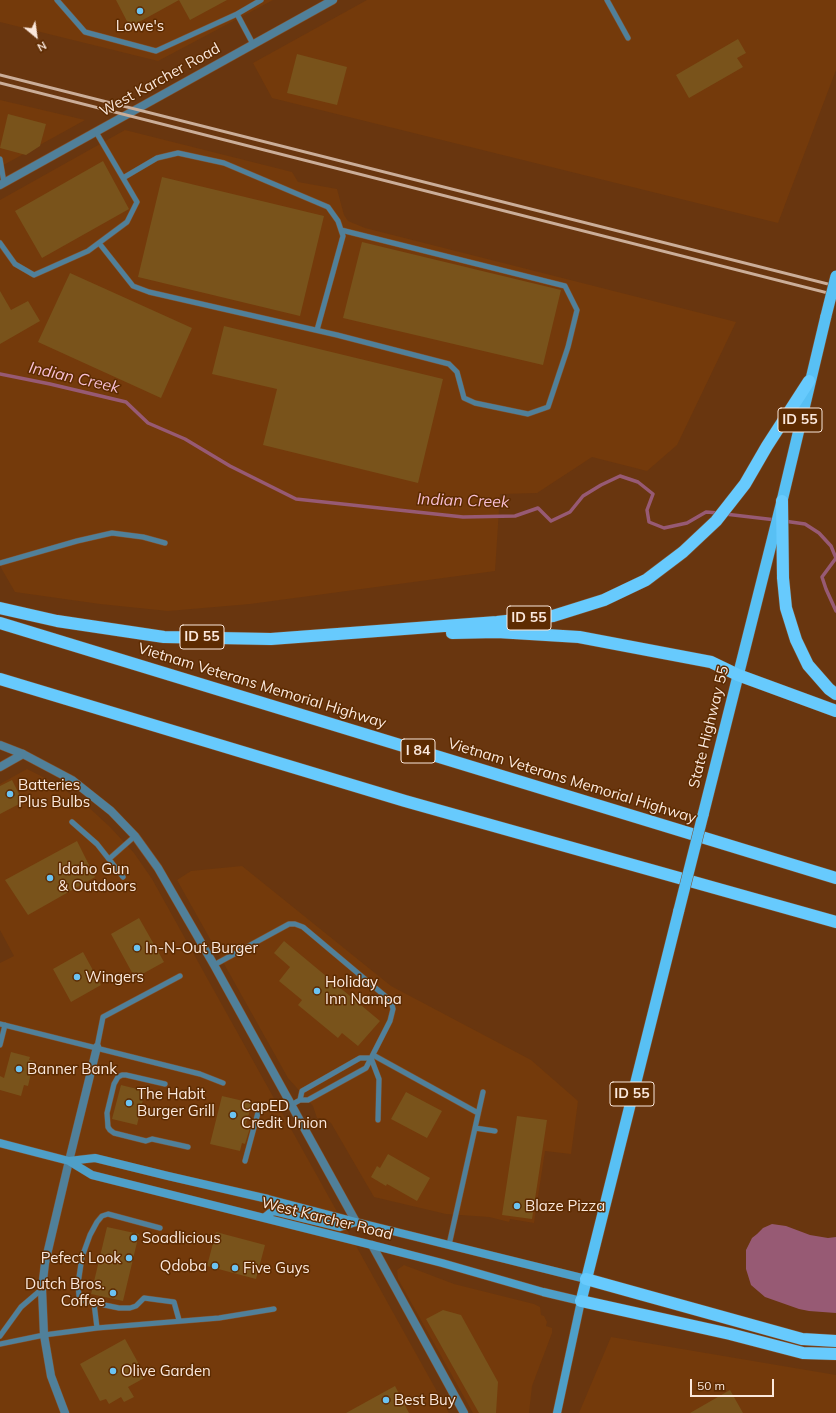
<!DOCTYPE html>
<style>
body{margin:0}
#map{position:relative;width:836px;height:1413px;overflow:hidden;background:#69360f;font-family:Mulish,sans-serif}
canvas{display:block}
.north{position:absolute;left:16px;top:16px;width:40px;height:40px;-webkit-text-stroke:3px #5d2b01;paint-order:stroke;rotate:151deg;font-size:11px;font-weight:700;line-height:16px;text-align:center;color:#fbe8dc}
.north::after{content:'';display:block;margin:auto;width:14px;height:18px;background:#fbe8dc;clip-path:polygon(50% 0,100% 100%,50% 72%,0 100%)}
.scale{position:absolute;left:690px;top:1379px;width:84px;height:18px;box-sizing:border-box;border:2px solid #fbe8dc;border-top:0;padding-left:5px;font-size:12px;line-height:14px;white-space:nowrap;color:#fbe8dc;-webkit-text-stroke:3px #5d2b01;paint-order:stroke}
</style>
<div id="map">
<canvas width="836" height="1413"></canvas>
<div class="north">N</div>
<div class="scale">50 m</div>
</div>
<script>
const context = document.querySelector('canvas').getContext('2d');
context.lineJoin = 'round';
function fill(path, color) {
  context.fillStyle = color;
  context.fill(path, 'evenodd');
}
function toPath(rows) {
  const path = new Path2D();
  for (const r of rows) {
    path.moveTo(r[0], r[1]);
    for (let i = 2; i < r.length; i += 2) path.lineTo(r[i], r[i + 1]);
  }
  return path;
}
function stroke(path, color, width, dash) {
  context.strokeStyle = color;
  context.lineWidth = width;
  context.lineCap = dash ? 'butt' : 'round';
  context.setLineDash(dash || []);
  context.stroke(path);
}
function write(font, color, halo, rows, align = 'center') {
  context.font = font + ' Mulish,sans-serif';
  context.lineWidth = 3;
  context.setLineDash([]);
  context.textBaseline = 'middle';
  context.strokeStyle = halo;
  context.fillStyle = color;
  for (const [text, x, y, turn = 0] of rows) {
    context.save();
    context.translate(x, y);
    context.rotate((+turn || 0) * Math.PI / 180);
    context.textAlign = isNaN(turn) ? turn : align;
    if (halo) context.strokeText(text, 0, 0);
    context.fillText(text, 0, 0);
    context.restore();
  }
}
fill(toPath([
 [0,0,273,0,158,61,0,22],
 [367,0,836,0,836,70,778,223,272,98,253,63],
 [0,100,85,120,0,167],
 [125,130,292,172,298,182,337,189,344,215,348,221,365,228,736,322,677,445,647,471,592,457,537,493,500,494,495,571,250,604,168,611,100,604,15,592,0,566,0,200],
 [27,769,49,780,84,803,110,827,134,853,152,879,449,1413,0,1413,0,963,14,956,0,930,0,784],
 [242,866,391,986,531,1060,578,1101,571,1154,545,1151,534,1223,510,1219,509,1222,489,1217,446,1214,374,1197,331,1123,326,1119,317,1118,313,1106,288,1078,177,880,191,871],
 [404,1265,454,1284,534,1304,540,1307,541,1315,544,1316,547,1322,546,1326,552,1328,552,1333,532,1386,529,1413,473,1413,398,1279,397,1270],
 [611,1337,836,1375,836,1413,579,1413]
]), '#743a0b');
fill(toPath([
 [772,1224,786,1226,810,1235,828,1238,836,1237,836,1313,809,1311,799,1309,765,1297,751,1285,746,1269,746,1250,752,1238,757,1234,763,1228]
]), '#975a74');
stroke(toPath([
 [0,374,50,384,126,402,148,423,185,439,230,466,296,499,463,517,515,516,538,508,551,521,570,512,583,496,601,485,620,476,638,482,653,494,647,510,649,522,664,528,687,523,706,512,719,513],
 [725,514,776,520],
 [784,521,805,524,819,533,831,546,836,558,822,577,826,589,836,611]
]), '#975a74', 3.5);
fill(toPath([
 [116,0,227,0,190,20,179,0,130,27],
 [738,39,746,53,737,58,743,67,689,98,676,75],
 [297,54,347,67,337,105,287,93],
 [8,114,46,124,40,146,26,155,0,148],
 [103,161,129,209,42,258,15,211],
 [162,177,324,216,300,316,138,277],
 [362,242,561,290,543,365,343,318],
 [70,273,192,328,161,398,38,342],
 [0,291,11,310,28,301,40,321,0,344],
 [224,326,443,379,418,483,263,445,277,389,212,374],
 [12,780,23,802,0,814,0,786],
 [77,841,95,877,28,915,5,880],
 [139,918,164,962,135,978,111,934],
 [284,941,380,1021,358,1046,342,1033,338,1038,298,1005,302,1000,279,981,290,967,274,953],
 [83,952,101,985,71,1002,53,969],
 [11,1052,30,1057,29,1060,34,1061,28,1086,24,1085,21,1096,0,1090,0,1076,4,1078],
 [121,1085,145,1091,137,1125,112,1119],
 [406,1092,442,1111,427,1138,391,1119],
 [222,1096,252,1103,245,1127,250,1128,245,1144,242,1143,240,1151,210,1144],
 [517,1116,547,1120,532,1219,502,1215],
 [388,1154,430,1178,417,1201,387,1184,386,1186,371,1177,377,1166,380,1168],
 [107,1227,139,1234,123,1301,91,1294],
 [216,1232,265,1245,256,1279,207,1266],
 [443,1310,461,1315,498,1382,496,1413,479,1413,426,1319],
 [125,1339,146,1377,128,1387,134,1397,124,1402,121,1397,109,1404,106,1399,100,1401,80,1364],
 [395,1386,409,1413,346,1413],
 [730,1390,743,1413,690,1413]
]), '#79531b');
const service = toPath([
 [57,0,85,32,156,51,237,14,261,0],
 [607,0,628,38],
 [237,14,253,44],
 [0,159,4,183],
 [123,178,157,158,178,153,224,163,328,207,338,221,343,236,317,330],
 [0,243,15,264,34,275,88,251,127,222,137,202,96,132],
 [99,243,133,286,149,292,337,335,449,364,457,372,464,398,475,403,528,414,548,407,568,347,577,310,565,286,341,230],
 [0,563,77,541,112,533,143,537,165,543],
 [72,822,97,844,123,877],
 [109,859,135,836],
 [214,965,289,924,295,924,303,927,391,1001,393,1009,390,1021,366,1068,308,1100,300,1100,291,1105],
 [0,1024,200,1074,223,1083],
 [0,1045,5,1025],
 [97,1047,103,1017,180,976],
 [373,1055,478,1113],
 [371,1058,379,1079,378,1120],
 [165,1084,126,1075,122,1075,118,1077,114,1084,107,1113,108,1127,110,1130,114,1133,146,1141,152,1139,188,1147],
 [300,1100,302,1091,360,1058,371,1058],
 [475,1128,495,1131],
 [245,1161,259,1109],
 [160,1228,108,1214,102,1216,97,1222,90,1235,82,1257,78,1284,79,1296,85,1301,119,1308,130,1308,136,1306,144,1298,174,1302,179,1320],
 [449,1245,483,1092],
 [94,1303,97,1328],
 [0,1336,21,1307,42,1289],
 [0,1344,44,1335,97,1328,219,1318,274,1309]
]);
const minor = toPath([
 [0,745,23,754,72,780,111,811,135,836,158,868,214,965,356,1222],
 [0,767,23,754],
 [69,1161,97,1047],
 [372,1245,464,1413]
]);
const tertiary = toPath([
 [0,185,333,0],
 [65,1413,51,1376,44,1335,42,1289,45,1263,69,1161]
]);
const secondary = toPath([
 [0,1143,69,1161,92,1175,372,1245,442,1263,543,1292,581,1301,557,1413],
 [69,1161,95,1158,168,1176,268,1199,356,1222,586,1279],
 [264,1218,270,1213,274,1211,340,1227,356,1222]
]);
const trunk = toPath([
 [703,815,782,501,826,316],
 [581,1301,679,910]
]);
const motorway = toPath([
 [782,501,783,578,786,608,796,640,808,665,829,689,836,694],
 [0,608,57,621,164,637,271,639,497,622,553,616,604,600,646,580,683,552,716,521,745,484,767,446,809,381],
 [0,623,836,878],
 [452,633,497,632,579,637,711,662,738,675,836,711],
 [0,679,405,801,836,922],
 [586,1279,802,1339,836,1341],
 [581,1301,730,1334,803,1353,836,1354]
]);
stroke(service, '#805230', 6);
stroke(minor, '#805230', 9);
stroke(tertiary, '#805230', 9);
stroke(secondary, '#805230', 9);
stroke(trunk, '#805230', 12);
stroke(motorway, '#805230', 13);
stroke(service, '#50809a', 5);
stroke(minor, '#50809a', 8);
stroke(tertiary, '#50809a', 8);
stroke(secondary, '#4e9fc8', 8);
stroke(trunk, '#58c0f4', 11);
stroke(motorway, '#67cafd', 12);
stroke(toPath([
 [0,75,836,286],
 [0,83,836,295]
]), '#cbae99', 3);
const trunkBridge = toPath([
 [826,316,836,276],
 [679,910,703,815]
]);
stroke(trunkBridge, '#805230', 12, []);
stroke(trunkBridge, '#58c0f4', 11);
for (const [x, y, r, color] of [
 [140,11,4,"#6bc3f2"],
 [10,794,4,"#6bc3f2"],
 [50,878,4,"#6bc3f2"],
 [137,948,4,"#6bc3f2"],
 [77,977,4,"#6bc3f2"],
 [317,991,4,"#6bc3f2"],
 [19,1069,4,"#6bc3f2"],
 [129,1103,4,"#6bc3f2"],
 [233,1115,4,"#6bc3f2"],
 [517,1206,4,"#6bc3f2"],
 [134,1238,4,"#6bc3f2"],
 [129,1258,4,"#6bc3f2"],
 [215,1266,4,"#6bc3f2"],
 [235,1268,4,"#6bc3f2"],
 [113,1293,4,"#6bc3f2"],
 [113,1371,4,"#6bc3f2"],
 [386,1400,4,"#6bc3f2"]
]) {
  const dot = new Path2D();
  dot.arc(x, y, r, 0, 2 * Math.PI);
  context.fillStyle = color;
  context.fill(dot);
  stroke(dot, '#5d2b01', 1.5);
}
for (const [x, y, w] of [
 [800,420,44],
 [529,618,44],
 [202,637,44],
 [418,751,34],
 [632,1094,44]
]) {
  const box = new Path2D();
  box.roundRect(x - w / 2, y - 12, w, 24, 3);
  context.fillStyle = '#5d2b01';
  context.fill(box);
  stroke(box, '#fbe8dc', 1);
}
write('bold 14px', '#fbe8dc', null, [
 ["ID 55",800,420],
 ["ID 55",529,618],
 ["ID 55",202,637],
 ["I 84",418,751],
 ["ID 55",632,1094]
]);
write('15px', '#fbe8dc', '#5d2b01', [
 ["Lowe's",140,26,"center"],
 ["Batteries",18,785],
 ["Plus Bulbs",18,802],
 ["Idaho Gun",58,869],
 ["& Outdoors",58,886],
 ["In-N-Out Burger",145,948],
 ["Wingers",85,977],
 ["Holiday",325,982],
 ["Inn Nampa",325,999],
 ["Banner Bank",27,1069],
 ["The Habit",137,1094],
 ["Burger Grill",137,1111],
 ["CapED",241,1106],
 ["Credit Union",241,1123],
 ["Blaze Pizza",525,1206],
 ["Soadlicious",142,1238],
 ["Pefect Look",121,1258,"right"],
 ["Qdoba",207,1266,"right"],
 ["Five Guys",243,1268],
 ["Dutch Bros.",105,1284,"right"],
 ["Coffee",105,1301,"right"],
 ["Olive Garden",121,1371],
 ["Best Buy",394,1400]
], 'left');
write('15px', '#fbe8dc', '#5d2b01', [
 ["West Karcher Road",160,80,-29],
 ["Vietnam Veterans Memorial Highway",262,686,17],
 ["State Highway 55",709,727,-76],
 ["Vietnam Veterans Memorial Highway",572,781,17],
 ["West Karcher Road",327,1219,14]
]);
write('italic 16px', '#f7bfd5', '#5d2b01', [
 ["Indian Creek",74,378,13],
 ["Indian Creek",463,501,2]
]);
</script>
